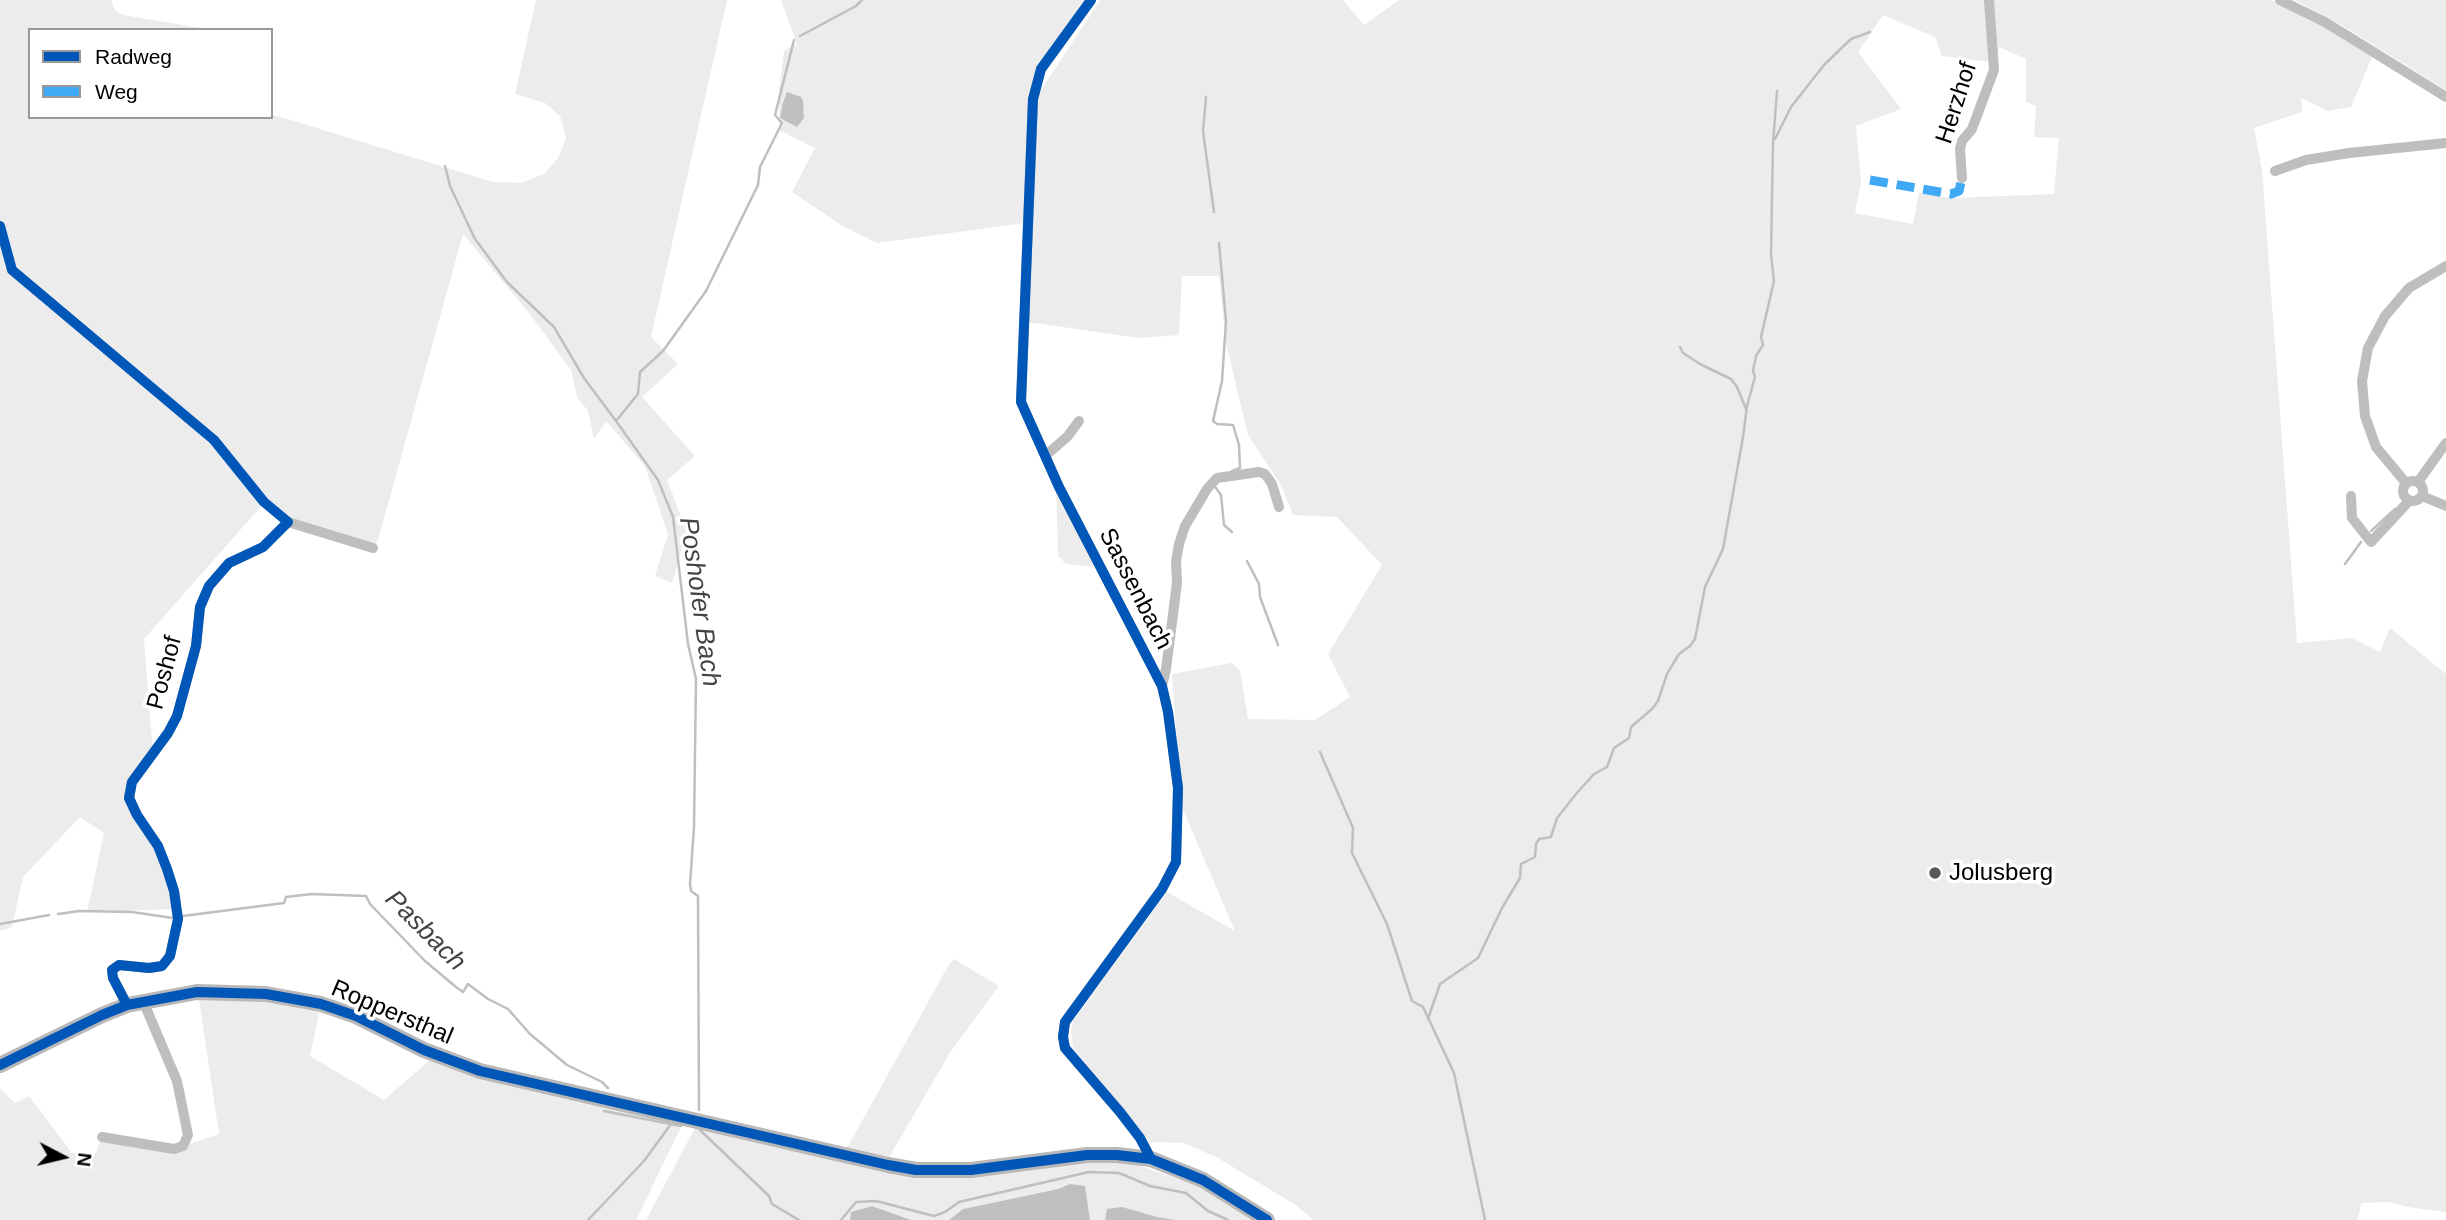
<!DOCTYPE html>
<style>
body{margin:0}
#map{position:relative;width:2446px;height:1220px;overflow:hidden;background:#fff;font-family:Helvetica,sans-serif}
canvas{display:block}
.legend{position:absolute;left:28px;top:28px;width:245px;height:91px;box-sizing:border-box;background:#fff;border:2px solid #999;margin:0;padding:9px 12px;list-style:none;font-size:21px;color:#000}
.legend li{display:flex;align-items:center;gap:14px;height:35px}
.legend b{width:35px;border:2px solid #999}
.north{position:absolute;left:28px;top:1122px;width:70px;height:70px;-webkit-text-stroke:5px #fff;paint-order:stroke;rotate:97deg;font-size:19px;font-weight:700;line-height:28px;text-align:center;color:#000}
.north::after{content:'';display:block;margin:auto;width:24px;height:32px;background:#000;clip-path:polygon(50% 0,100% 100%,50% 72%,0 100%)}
</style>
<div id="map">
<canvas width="2446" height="1220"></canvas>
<ul class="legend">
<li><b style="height:9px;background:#0057b8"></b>Radweg</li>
<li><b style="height:9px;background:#3fa9f5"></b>Weg</li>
</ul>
<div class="north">N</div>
</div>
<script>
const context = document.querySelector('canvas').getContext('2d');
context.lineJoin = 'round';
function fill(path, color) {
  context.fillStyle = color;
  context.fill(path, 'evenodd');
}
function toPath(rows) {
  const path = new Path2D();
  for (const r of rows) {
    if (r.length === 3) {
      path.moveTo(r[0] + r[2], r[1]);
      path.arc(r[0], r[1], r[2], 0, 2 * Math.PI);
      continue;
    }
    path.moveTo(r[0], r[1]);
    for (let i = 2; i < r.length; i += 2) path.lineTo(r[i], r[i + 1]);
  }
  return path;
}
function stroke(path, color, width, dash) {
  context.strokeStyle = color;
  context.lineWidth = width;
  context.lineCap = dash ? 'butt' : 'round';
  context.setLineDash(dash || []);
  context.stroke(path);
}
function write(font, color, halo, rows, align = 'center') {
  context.font = font + ' Helvetica,sans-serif';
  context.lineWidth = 7;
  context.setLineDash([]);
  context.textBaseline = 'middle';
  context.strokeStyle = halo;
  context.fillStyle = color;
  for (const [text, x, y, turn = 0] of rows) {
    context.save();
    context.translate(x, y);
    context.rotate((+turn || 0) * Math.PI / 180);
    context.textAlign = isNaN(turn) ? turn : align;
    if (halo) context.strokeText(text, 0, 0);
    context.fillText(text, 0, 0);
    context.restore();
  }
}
fill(toPath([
 [0,0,111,0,115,10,123,15,214,30,30,30,30,117,271,117,271,114,493,182,521,183,544,174,558,158,566,138,560,116,545,103,515,94,536,0,727,0,651,337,678,364,642,397,695,456,667,480,687,531,672,583,655,576,668,534,645,466,606,421,594,439,588,411,577,397,571,370,529,313,463,234,378,540,373,548,288,522,264,503,144,639,153,754,129,798,158,846,177,909,87,912,104,833,80,817,23,877,12,927,0,931],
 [781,0,1083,0,1031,89,1025,223,877,243,841,225,792,192,815,148,779,130,779,89,784,51,797,44],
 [1100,0,1343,0,1364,25,1399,0,2271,0,2317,22,2372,57,2351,107,2328,111,2301,98,2302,112,2254,128,2262,170,2297,643,2352,638,2380,652,2390,628,2446,674,2446,1212,2408,1207,2389,1202,2361,1203,2358,1219,2355,1220,1314,1220,1294,1204,1218,1158,1184,1143,1150,1142,1073,1048,1071,1032,1073,1021,1167,892,1235,931,1182,807,1172,674,1231,663,1240,670,1248,719,1315,720,1350,697,1328,654,1382,565,1337,517,1293,515,1281,485,1248,435,1226,343,1219,276,1182,276,1179,335,1139,338,1028,322,1037,101,1039,93],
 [1883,15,1935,37,1942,56,1996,63,1999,47,2026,59,2026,102,2036,106,2034,137,2059,138,2054,194,1951,198,1919,193,1913,224,1855,213,1861,182,1856,126,1901,109,1858,52],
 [2295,0,2446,0,2446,90,2338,23],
 [1056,488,1094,567,1066,564,1058,556],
 [954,959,999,986,951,1051,888,1159,847,1148,948,966],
 [237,997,320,1009,310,1056,384,1100,431,1059,478,1078,518,1088,683,1123,636,1220,0,1220,0,1088,15,1103,29,1096,72,1153,95,1154,102,1137,174,1149,219,1134,199,1000],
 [696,1126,888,1171,1114,1161,1138,1165,1200,1187,1259,1220,1176,1220,1107,1209,1105,1220,1090,1220,1088,1206,1070,1184,1058,1189,963,1209,949,1220,932,1220,932,1217,931,1220,911,1220,872,1206,851,1212,850,1220,646,1220]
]), '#ececec');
fill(toPath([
 [787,92,801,97,803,101,804,118,797,127,780,118,783,103],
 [1070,1184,1085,1186,1090,1220,949,1220,963,1209,1058,1189],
 [872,1206,911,1220,850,1220,851,1212],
 [1122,1207,1157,1217,1176,1220,1105,1220,1107,1209]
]), '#bfbfbf');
stroke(toPath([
 [800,36,856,6,862,0],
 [1206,97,1203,131,1214,212],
 [1775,139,1791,107,1824,65,1851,39,1870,32],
 [445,166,450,186,475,239,507,282,554,327,584,378,616,421],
 [1219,243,1226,321,1222,381,1213,421,1217,424,1233,425,1239,445,1240,468,1232,471],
 [1680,347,1683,353,1700,364,1731,379,1737,387,1746,409],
 [1216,488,1221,495,1224,525,1232,532],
 [2371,531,2395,509],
 [1247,561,1259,584,1260,597,1278,645],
 [2345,564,2361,542],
 [1320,752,1353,828,1352,853,1387,924,1412,1001,1423,1007,1454,1073,1485,1220],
 [58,914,79,911,132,912,173,918],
 [183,916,284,903,286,897,312,894,366,896,370,904,425,961,456,987,463,992,468,984,488,999,508,1009,530,1034,567,1065,602,1082,608,1088],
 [0,924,49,915],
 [1428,1019,1440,984,1478,958,1502,908,1520,878,1521,864,1535,857,1536,844,1539,839,1551,837,1557,818,1576,794,1594,774,1607,767,1614,748,1629,738,1631,727,1652,709,1658,701,1667,674,1679,654,1690,646,1695,639,1705,587,1723,549,1743,437,1747,406,1755,377,1753,371,1756,356,1763,345,1761,337,1774,281,1771,255,1773,143,1777,91],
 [699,1110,698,896,691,891,690,884,694,827,696,679,688,644,673,517,658,480,616,421,638,394,640,372,663,351,706,291,758,185,760,167,782,123,775,115,794,40],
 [604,1111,681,1126],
 [700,1130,769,1196,772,1204,799,1220],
 [588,1220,644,1161,671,1124],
 [841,1220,856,1202,876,1201,934,1216,945,1212,959,1202,1089,1172,1119,1173,1150,1186,1186,1193,1208,1211,1228,1220]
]), '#bfbfbf', 2.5);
stroke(toPath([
 [1091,0,1041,69,1033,99,1021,402,1059,487,1162,686,1168,712,1178,788,1176,862,1162,889,1065,1022,1063,1037,1065,1048,1120,1112,1140,1138,1151,1159],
 [2280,0,2325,22,2446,97],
 [2275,171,2306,160,2349,153,2446,143],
 [1962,178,1960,149,1962,141,1972,129,1994,70,1989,0],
 [1045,456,1067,437,1079,421],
 [2413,491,10],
 [2418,482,2446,443],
 [2406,483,2376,447,2365,416,2362,381,2368,348,2385,316,2409,288,2446,266],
 [2351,496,2352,518,2371,542,2409,501],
 [2422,496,2446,506],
 [1162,686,1166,669,1177,583,1176,561,1179,544,1185,526,1207,489,1217,478,1259,472,1265,474,1272,484,1279,507],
 [127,1005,113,978,112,970,119,965,149,968,162,966,170,956,178,919,174,891,167,869,158,846,137,815,129,798,132,782,168,733,177,716,196,646,200,607,209,586,229,563,263,547,288,522,373,548],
 [102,1137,174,1149,183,1146,188,1135,177,1081,143,1001]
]), '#bebebe', 10);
stroke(toPath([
 [0,1065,102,1015,127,1005,197,992,266,994,321,1004,356,1016,424,1050,480,1071,888,1165,916,1170,971,1170,1087,1155,1117,1155,1151,1159,1203,1180,1267,1220]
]), '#b8b8b8', 16);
stroke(toPath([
 [1870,180,1951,194,1959,191,1962,178]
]), '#3fa9f5', 9, [18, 9]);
stroke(toPath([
 [1091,0,1041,69,1033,99,1021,402,1059,487,1162,686,1168,712,1178,788,1176,862,1162,889,1065,1022,1063,1037,1065,1048,1120,1112,1140,1138,1151,1159],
 [0,226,12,270,214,440,264,502,288,522,263,547,229,563,209,586,200,607,196,646,177,716,168,733,132,782,129,798,137,815,158,846,167,869,174,891,178,919,170,956,162,966,149,968,119,965,112,970,113,978,127,1005],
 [0,1065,102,1015,127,1005,197,992,266,994,321,1004,356,1016,424,1050,480,1071,888,1165,916,1170,971,1170,1087,1155,1117,1155,1151,1159,1203,1180,1267,1220]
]), '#0057b8', 10);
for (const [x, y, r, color] of [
 [1935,873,7,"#595959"]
]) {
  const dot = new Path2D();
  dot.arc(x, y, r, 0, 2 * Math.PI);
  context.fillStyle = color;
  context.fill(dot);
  stroke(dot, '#fff', 2.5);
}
write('24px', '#000', '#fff', [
 ["Herzhof",1957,103,-72],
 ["Sassenbach",1135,589,63],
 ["Poshof",165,673,-75],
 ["Roppersthal",392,1013,23]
]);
write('24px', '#000', '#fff', [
 ["Jolusberg",1949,873]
], 'left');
write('italic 26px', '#444', '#fff', [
 ["Poshofer Bach",699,602,82],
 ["Pasbach",425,931,45]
]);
</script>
